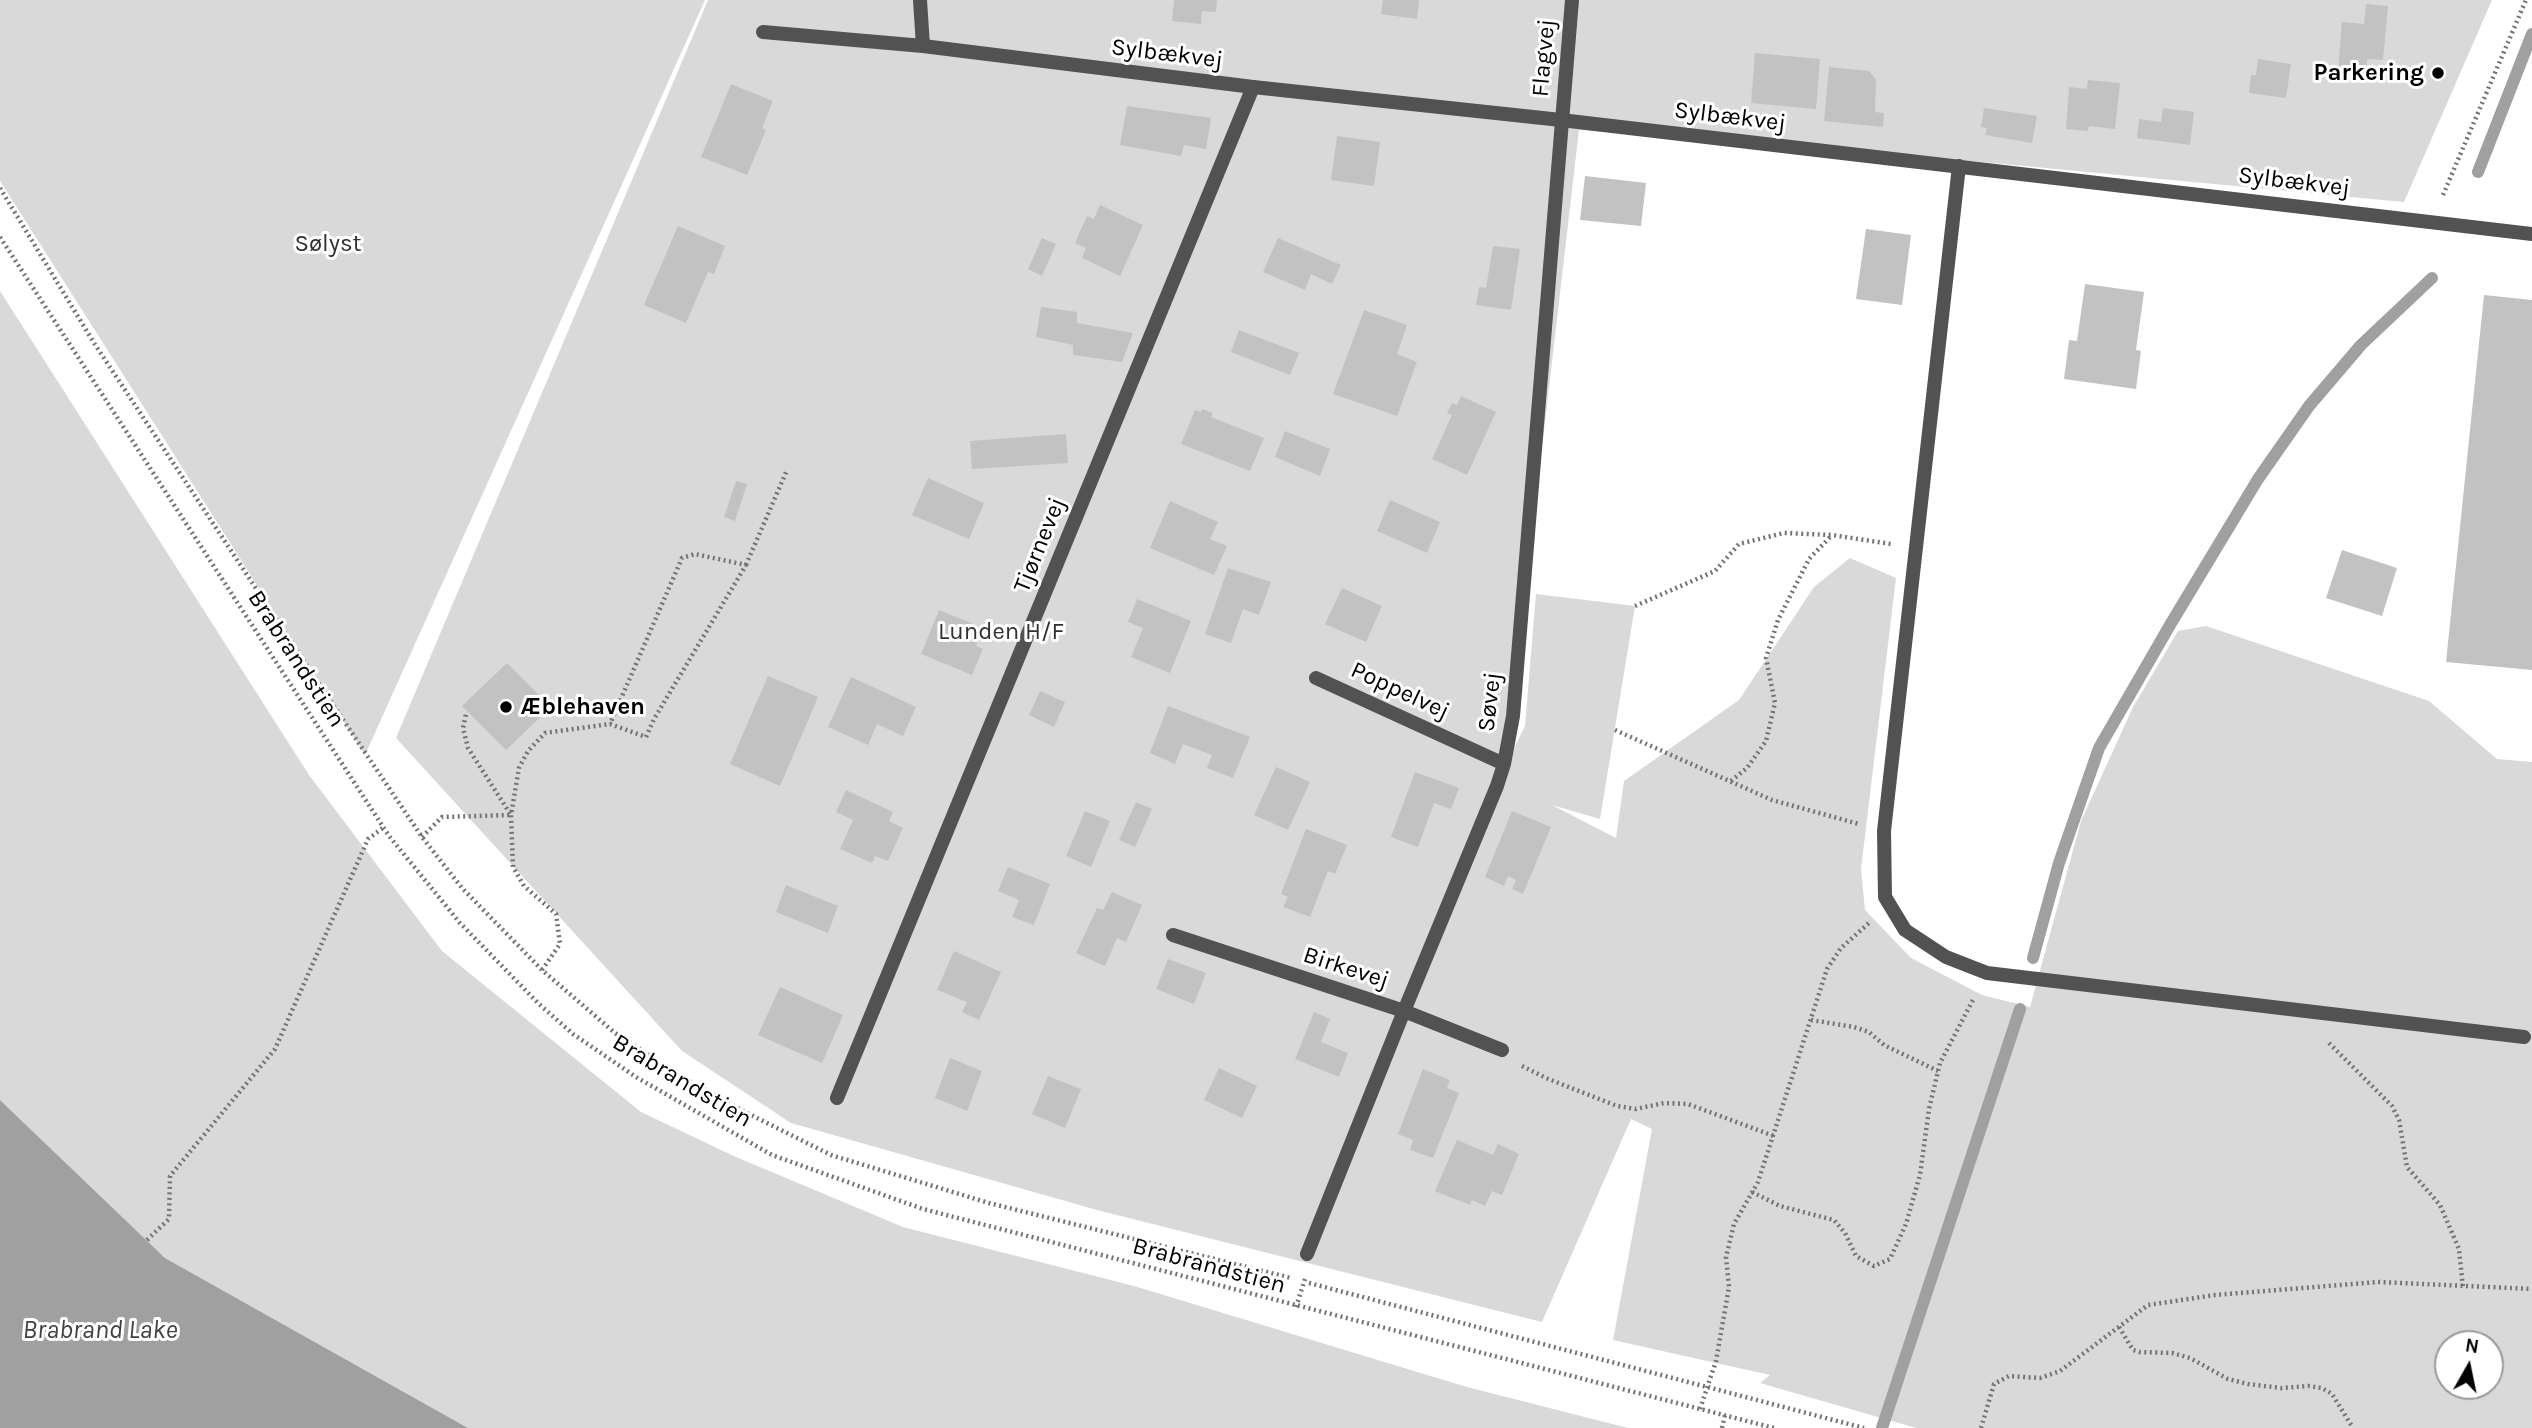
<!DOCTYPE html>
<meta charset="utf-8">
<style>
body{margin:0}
#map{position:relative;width:2532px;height:1428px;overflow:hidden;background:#fff;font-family:Karla,sans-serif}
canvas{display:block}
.north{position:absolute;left:2434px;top:1330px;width:70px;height:70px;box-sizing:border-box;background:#fff;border:2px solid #999;border-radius:50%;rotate:9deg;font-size:19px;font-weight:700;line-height:28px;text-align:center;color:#000}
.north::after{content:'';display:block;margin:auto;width:24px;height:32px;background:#000;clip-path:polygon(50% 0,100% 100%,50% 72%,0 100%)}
</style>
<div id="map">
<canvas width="2532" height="1428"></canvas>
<div class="north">N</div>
</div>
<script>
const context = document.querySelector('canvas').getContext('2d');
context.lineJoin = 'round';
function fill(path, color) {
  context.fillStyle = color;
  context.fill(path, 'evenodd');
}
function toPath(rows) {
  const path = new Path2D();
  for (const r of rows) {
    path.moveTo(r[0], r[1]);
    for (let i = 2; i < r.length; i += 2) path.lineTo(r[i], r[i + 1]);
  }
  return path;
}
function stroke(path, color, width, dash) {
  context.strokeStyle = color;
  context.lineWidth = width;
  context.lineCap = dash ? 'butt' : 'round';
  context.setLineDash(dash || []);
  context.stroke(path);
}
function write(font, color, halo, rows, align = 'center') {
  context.font = font + ' Karla,sans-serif';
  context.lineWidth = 6;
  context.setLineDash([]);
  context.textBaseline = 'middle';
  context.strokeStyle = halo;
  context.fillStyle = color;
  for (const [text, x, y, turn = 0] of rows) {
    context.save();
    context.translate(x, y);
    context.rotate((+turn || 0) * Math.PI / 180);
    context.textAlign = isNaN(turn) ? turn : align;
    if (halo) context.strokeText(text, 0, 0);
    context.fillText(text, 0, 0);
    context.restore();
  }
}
fill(toPath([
 [0,0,705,0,365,755,0,181],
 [708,0,2492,0,2404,202,1961,160,1579,130,1505,766,1525,726,1536,594,1635,606,1600,819,1552,805,1616,838,1624,781,1739,700,1814,587,1850,558,1896,578,1861,869,1865,910,1911,958,1982,995,2030,1007,2081,821,2133,707,2178,631,2206,626,2429,701,2497,759,2532,762,2532,1428,1916,1428,1760,1383,1770,1375,1613,1340,1652,1129,1631,1119,1542,1322,1097,1210,791,1123,682,1051,396,738],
 [2448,1344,2490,1344,2490,1386,2448,1386],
 [0,291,309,775,442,951,641,1112,736,1157,903,1227,1134,1286,1467,1387,1628,1428,468,1428,165,1258,0,1100]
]), '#d9d9d9');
fill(toPath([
 [0,1100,165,1258,468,1428,0,1428]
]), '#a0a0a0');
stroke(toPath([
 [2478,172,2532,34],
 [2033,958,2059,863,2099,748,2170,625,2258,479,2309,406,2361,345,2432,278],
 [1882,1428,2020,1009]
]), '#a0a0a0', 12);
fill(toPath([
 [1174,0,1217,0,1216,12,1202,11,1201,24,1172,21],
 [1383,0,1419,0,1417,19,1381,14],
 [2366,4,2388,6,2383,60,2367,59,2366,75,2338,72,2342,22,2364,24],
 [1755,53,1820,59,1816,109,1751,103],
 [2258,59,2291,64,2286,98,2249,93,2251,75,2256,75],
 [1829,67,1869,71,1876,80,1875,112,1884,113,1883,127,1824,121],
 [2088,80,2120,83,2115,129,2089,126,2088,131,2066,129,2069,87,2087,89],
 [731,84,773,101,762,128,766,130,747,175,701,157],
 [1127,106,1211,118,1206,149,1184,145,1181,156,1120,145],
 [1984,108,2037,116,2032,143,1985,135,1987,128,1981,127],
 [2163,108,2194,112,2190,145,2137,138,2139,119,2161,122],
 [1337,136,1380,142,1374,186,1331,180],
 [1585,176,1646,183,1641,226,1580,220],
 [1100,205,1143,225,1120,276,1082,258,1086,248,1075,243,1087,216,1094,219],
 [678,226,725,246,714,274,708,272,686,323,644,305],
 [1866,229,1911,235,1902,305,1856,299],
 [1042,238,1056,244,1042,276,1028,269],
 [1278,238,1341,265,1332,284,1311,274,1305,290,1263,272],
 [1493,246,1520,249,1511,310,1476,305,1479,287,1486,288],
 [2085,284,2144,292,2136,350,2141,351,2136,389,2064,379,2069,340,2077,341],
 [2484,295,2532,300,2532,670,2446,662],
 [1041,307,1077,312,1077,323,1133,333,1122,362,1073,355,1073,345,1036,337],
 [1364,310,1407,325,1397,354,1417,362,1397,416,1333,394],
 [1239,330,1299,353,1290,375,1231,352],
 [1461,396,1496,412,1467,475,1432,459,1452,415,1447,413,1452,403,1457,405],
 [1202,409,1213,413,1211,417,1264,438,1250,471,1181,444,1195,410,1201,412],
 [1285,431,1330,449,1320,476,1275,457],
 [1066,434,1068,463,972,469,970,441],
 [928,478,984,503,969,539,912,515],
 [736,481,747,484,735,521,724,517],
 [1390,500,1440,522,1427,553,1377,531],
 [1170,501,1218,522,1210,539,1227,546,1214,575,1150,548],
 [2342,550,2397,568,2382,616,2326,598],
 [1228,568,1271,582,1259,615,1243,609,1231,643,1205,634],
 [1342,588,1382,606,1366,642,1325,624],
 [1137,599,1191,621,1170,673,1131,657,1143,628,1128,622],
 [939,610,983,628,976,646,983,649,972,675,921,654],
 [507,663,551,707,506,750,462,706],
 [768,676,818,697,780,786,730,764],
 [851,677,916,707,903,736,877,724,868,745,828,727],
 [1040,691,1065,702,1054,727,1029,715],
 [1168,706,1250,737,1233,778,1207,768,1212,755,1183,744,1175,764,1150,753],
 [1276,767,1310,782,1288,830,1254,815],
 [1415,772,1459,788,1451,809,1434,803,1418,847,1391,837],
 [846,790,893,812,889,821,903,828,888,861,875,856,872,863,840,849,853,820,836,812],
 [1136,802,1152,809,1135,847,1119,840],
 [1085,811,1110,821,1091,867,1066,856],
 [1512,811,1551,827,1523,894,1512,889,1516,880,1508,876,1504,886,1485,877],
 [1306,829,1347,845,1335,874,1328,871,1310,917,1283,907,1288,897,1281,894],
 [1008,867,1050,884,1034,925,1012,917,1019,900,998,891],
 [786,885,838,906,828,933,776,912],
 [1112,892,1142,905,1126,942,1117,938,1105,966,1076,953,1097,908,1103,910],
 [954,951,1001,972,979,1020,962,1012,967,1002,937,990],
 [1168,959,1206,973,1194,1004,1156,989],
 [780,987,843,1015,822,1063,758,1035],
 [1314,1012,1330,1019,1321,1042,1348,1053,1339,1077,1295,1059],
 [950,1058,982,1071,967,1111,935,1098],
 [1219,1068,1257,1086,1242,1118,1204,1100],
 [1423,1069,1450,1080,1447,1088,1459,1093,1433,1158,1410,1150,1413,1140,1398,1134],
 [1048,1076,1081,1089,1065,1128,1032,1114],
 [1457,1140,1493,1155,1498,1144,1519,1154,1502,1195,1492,1191,1485,1206,1472,1200,1470,1205,1435,1191]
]), '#c2c2c2');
stroke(toPath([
 [0,188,94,343,319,684,422,837,462,888,542,970,615,1033,686,1079,745,1112,831,1155,989,1203,1291,1278],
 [2443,195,2526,0],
 [0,237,389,836,460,923,539,1004,573,1034,636,1077,772,1155,923,1209,1774,1428],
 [746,565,787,470],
 [1635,606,1715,571,1739,544,1784,533,1832,535,1891,544],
 [1615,730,1772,800,1859,824],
 [1731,781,1747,768,1766,741,1775,703,1766,658,1778,620,1809,559,1832,535],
 [422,837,442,817,511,815,468,748,463,728,466,714],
 [542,970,560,944,556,914,524,886,513,867,511,815,519,768,528,751,545,733,610,724,646,737,654,719,746,565,695,554,682,558,610,724],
 [1811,1020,1854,1027,1869,1032,1884,1045,1938,1071],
 [2329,1043,2392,1106,2399,1120,2407,1167,2440,1205,2459,1249,2463,1288],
 [1522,1066,1546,1078,1617,1106,1636,1109,1664,1103,1688,1104,1774,1136],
 [1752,1192,1780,1206,1834,1220,1845,1233,1856,1256,1874,1266,1890,1259,1906,1224,1920,1175,1929,1109,1940,1063,1974,998],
 [147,1240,169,1219,170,1176,275,1049,368,839,384,827],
 [1309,1283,1864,1428],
 [1296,1307,1305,1279],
 [2119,1327,2133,1350,2140,1352,2172,1353,2190,1358,2228,1379,2248,1384,2281,1388,2309,1386,2322,1388,2332,1394,2353,1428],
 [1700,1409,1716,1361,1729,1287,1726,1257,1734,1224,1758,1182,1827,969,1841,948,1870,922],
 [1722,1428,1725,1415],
 [1981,1428,1994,1384,2009,1376,2040,1378,2060,1371,2148,1305,2215,1295,2378,1282,2532,1289]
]), '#747474', 4.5, [2, 3.5]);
stroke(toPath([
 [1959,166,1884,831,1885,897,1905,930,1946,957,1987,973,2524,1037],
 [1316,678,1504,764],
 [1173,935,1404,1011,1502,1050],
 [837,1098,1253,87],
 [1307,1254,1404,1011,1497,786,1504,764,1513,716,1572,0]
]), '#525252', 14);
stroke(toPath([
 [920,0,923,46],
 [763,32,923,46,1253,87,1561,120,2532,234]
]), '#525252', 14);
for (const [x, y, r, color] of [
 [2438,73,7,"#000"],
 [506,707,7,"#000"]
]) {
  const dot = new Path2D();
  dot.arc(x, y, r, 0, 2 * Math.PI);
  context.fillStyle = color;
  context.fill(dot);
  stroke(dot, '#fff', 2.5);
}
write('24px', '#000', '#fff', [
 ["Sylbækvej",1167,54,7],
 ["Flagvej",1544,58,-85],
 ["Sylbækvej",1730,117,7],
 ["Sylbækvej",2294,182,7],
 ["Tjørnevej",1040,545,-68],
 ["Brabrandstien",296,659,57],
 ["Poppelvej",1400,691,25],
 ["Søvej",1490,702,-83],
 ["Birkevej",1346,968,18],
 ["Brabrandstien",682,1081,31],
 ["Brabrandstien",1209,1266,15]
]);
write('bold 24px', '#000', '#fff', [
 ["Parkering",2424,73],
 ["Æblehaven",520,707,"left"]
], 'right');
write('24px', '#303030', '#fff', [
 ["Sølyst",328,244],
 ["Lunden H/F",1001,632]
]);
write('italic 26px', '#414141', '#fff', [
 ["Brabrand Lake",100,1331]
]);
</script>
